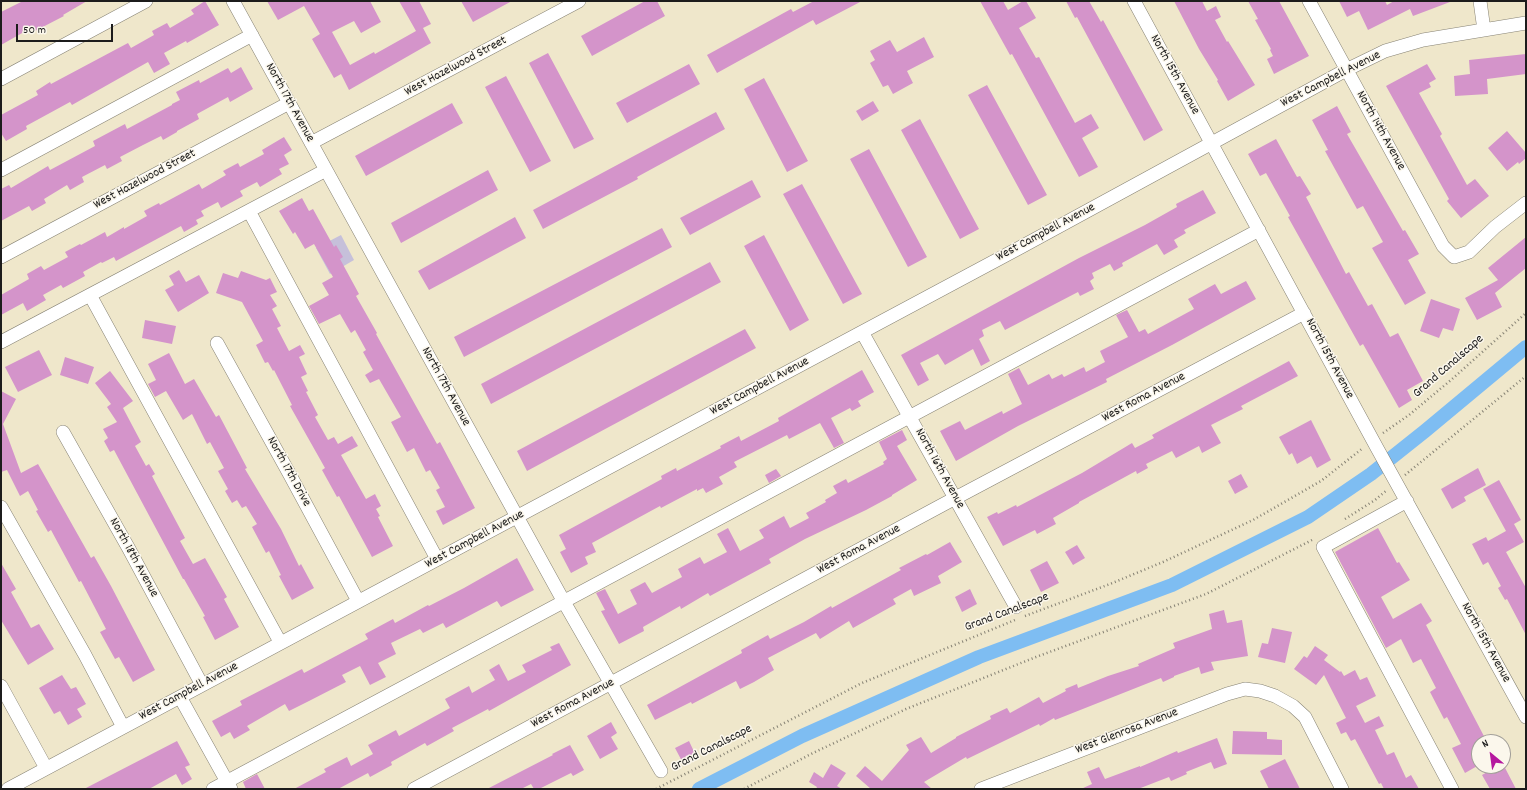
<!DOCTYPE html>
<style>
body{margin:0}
#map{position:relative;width:1527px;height:790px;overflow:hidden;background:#efe7cb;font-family:Dekko,sans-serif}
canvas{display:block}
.frame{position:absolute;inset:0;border:2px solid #1c1c1c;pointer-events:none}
.north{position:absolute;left:1471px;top:734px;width:40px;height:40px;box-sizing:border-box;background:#fbf7ec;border:1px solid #a29f99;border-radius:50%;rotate:331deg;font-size:11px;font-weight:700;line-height:16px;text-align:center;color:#1c1c1c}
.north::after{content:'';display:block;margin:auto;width:14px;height:18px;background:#b5179e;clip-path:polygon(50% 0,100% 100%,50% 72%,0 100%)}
.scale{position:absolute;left:16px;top:24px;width:97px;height:18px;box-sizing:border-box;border:2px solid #1c1c1c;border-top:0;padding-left:5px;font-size:12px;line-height:14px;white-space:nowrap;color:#1c1c1c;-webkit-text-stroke:3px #fbf7ec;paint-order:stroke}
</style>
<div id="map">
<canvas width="1527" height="790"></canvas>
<div class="frame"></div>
<div class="north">N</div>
<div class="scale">50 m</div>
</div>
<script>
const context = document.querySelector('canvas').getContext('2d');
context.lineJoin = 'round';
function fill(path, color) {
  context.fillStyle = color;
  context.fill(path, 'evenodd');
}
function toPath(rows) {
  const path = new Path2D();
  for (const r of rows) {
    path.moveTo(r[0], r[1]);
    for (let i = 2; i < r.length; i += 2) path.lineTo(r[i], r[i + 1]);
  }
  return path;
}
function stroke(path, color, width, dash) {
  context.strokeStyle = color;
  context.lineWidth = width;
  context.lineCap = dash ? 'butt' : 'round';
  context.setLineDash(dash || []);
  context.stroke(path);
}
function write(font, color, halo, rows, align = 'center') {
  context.font = font + ' Dekko,sans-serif';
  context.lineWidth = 3;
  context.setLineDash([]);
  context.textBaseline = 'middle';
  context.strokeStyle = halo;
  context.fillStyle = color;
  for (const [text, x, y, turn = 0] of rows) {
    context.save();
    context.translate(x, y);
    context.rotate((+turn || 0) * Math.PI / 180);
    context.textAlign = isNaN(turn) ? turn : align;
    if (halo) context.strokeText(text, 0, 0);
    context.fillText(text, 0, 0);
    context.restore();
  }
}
fill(toPath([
 [341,235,354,260,330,274,316,248]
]), '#c6c0da');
stroke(toPath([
 [699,789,802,736,979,657,1172,585,1308,517,1371,474,1425,431,1526,347]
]), '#7ebdf2', 14);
fill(toPath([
 [23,1,87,1,63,15,64,16,33,32,31,28,1,45,1,12],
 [205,1,219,25,187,43,186,41,164,53,170,64,154,73,148,62,72,105,70,102,26,126,27,129,6,141,1,133,1,115,38,95,36,91,50,82,51,84,128,43,131,48,154,35,152,31,167,23,170,28,194,14,191,10],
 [267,1,370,1,381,22,361,33,354,21,332,32,350,65,374,52,375,54,416,31,399,1,419,1,431,24,423,28,431,43,349,90,341,74,334,78,312,39,320,34,304,6,278,20],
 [461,1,512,1,473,22],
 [645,1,657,1,665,16,592,56,581,36],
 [814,1,862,1,816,25,813,20,717,73,707,55,791,9,793,12],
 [980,1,1003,1,1008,10,1023,1,1026,1,1036,18,1019,28,1036,58,1039,57,1075,123,1091,114,1099,128,1082,138,1098,167,1079,177,1012,54,1010,55],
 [1066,1,1089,1,1101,22,1103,20,1163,130,1144,141,1077,17,1075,18],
 [1174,1,1202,1,1207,11,1216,6,1221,17,1215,20,1227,42,1228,41,1255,85,1228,101,1217,81,1218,80,1199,49],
 [1248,1,1279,1,1309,56,1274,74,1267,59,1273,56,1270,50,1271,49,1255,20,1258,19],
 [1339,1,1385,1,1387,5,1394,1,1450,1,1450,2,1413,16,1410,9,1368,30,1359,11,1347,17],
 [924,37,934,57,907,71,913,83,893,94,888,85,883,87,870,63,875,60,870,51,890,40,897,52],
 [548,53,594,139,574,149,529,63],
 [1526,54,1526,74,1487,79,1488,94,1455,96,1454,76,1470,74,1469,60],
 [689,64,700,84,627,123,616,103],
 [1427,64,1436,79,1429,83,1431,87,1419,93,1442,134,1440,136,1467,185,1475,179,1489,196,1461,218,1447,201,1449,199,1386,86],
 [241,67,253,89,230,102,228,97,197,114,199,119,177,131,177,132,163,140,161,136,143,145,120,157,122,161,107,169,105,165,82,177,84,182,70,190,67,185,44,199,46,203,32,211,29,206,1,221,1,189,9,185,11,188,48,166,50,170,95,146,93,141,125,124,127,129,172,105,172,104,180,100,176,92,199,80,200,83,228,68,231,73],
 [506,76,551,161,530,172,485,87],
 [764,78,808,161,787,172,744,89],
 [987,85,1047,195,1028,205,968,95],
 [873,101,879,111,862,121,856,111],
 [452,103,463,123,366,176,355,156],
 [1337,106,1351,132,1347,134,1403,231,1405,230,1419,254,1408,260,1426,293,1405,305,1372,248,1383,242,1363,206,1357,209,1325,151,1328,150,1312,120],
 [716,112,725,129,637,177,638,179,543,229,533,210],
 [920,119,979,229,960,239,901,130],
 [1507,131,1526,153,1526,158,1519,164,1518,162,1507,171,1488,148],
 [284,137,292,150,284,155,289,164,279,169,282,174,260,187,257,182,240,191,243,196,221,208,218,202,201,211,204,216,196,220,198,224,184,232,181,226,116,261,114,257,102,263,101,262,83,272,85,276,63,288,61,285,43,295,46,300,27,311,23,303,1,315,1,295,29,279,27,274,41,266,44,270,68,257,65,252,80,244,81,245,105,232,107,237,124,227,124,229,147,216,144,211,159,203,160,205,199,184,202,189,226,175,223,171,238,163,240,167,264,154,262,150],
 [1276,139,1297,177,1300,176,1311,194,1306,197,1346,274,1349,272,1368,306,1372,304,1390,337,1398,333,1423,381,1407,390,1412,400,1399,408,1363,344,1360,346,1288,217,1290,216,1266,173,1260,176,1248,154],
 [869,149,927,257,908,267,850,159],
 [488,170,498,190,401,243,391,223],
 [752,180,761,197,690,235,680,218],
 [802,184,862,294,843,304,783,194],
 [1203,190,1216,213,1184,230,1186,233,1174,240,1178,247,1164,255,1157,244,1122,263,1123,266,1114,271,1110,264,1092,273,1094,278,1090,281,1094,289,1080,296,1078,292,1005,330,1000,321,982,330,984,336,979,339,990,361,981,366,973,349,945,365,938,354,920,363,929,380,918,386,901,355,1079,258,1145,225,1177,207,1176,204],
 [302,198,309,211,313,209,334,247,336,245,343,257,340,259,359,294,356,296,377,333,376,334,437,444,440,442,475,508,443,525,436,511,445,507,436,490,440,488,430,470,426,472,414,448,407,452,391,422,401,417,379,379,370,383,365,375,373,370,363,352,366,350,355,330,351,333,340,314,319,324,309,306,329,295,322,283,333,277,314,244,305,249,295,232,293,234,279,211],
 [515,217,526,238,429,290,418,271],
 [662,228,672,247,464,357,454,337],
 [764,235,809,320,790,331,744,246],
 [1526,237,1526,268,1495,293,1502,307,1477,320,1465,298,1498,280,1488,268],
 [710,262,721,282,491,404,481,384],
 [179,270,186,282,199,275,209,293,178,312,165,290,174,285,169,276],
 [241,271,266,280,270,278,277,292,270,295,277,306,272,309,281,326,277,328,289,351,300,345,305,354,299,357,307,374,301,377,308,391,306,392,318,415,315,417,328,440,334,437,338,444,352,436,358,446,341,455,366,499,375,494,381,506,376,509,380,516,378,517,393,546,372,557,339,496,337,497,322,470,325,468,290,406,292,405,274,370,273,371,268,362,265,363,256,345,263,341,242,302,216,293,223,273,238,278],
 [1246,281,1256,299,1172,345,1106,379,1107,382,1018,426,956,461,940,431,960,421,965,430,1002,411,1003,414,1022,404,1008,374,1019,368,1028,385,1049,374,1052,379,1062,374,1064,377,1084,367,1086,372,1105,362,1100,351,1128,337,1116,315,1127,310,1139,332,1145,329,1148,334,1194,309,1188,299,1215,284,1221,294],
 [1431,299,1460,309,1453,331,1443,328,1439,338,1420,331],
 [145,320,176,326,172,344,142,338],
 [745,329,756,348,527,471,517,451],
 [39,350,52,375,18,392,5,367],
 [169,353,185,384,194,379,216,417,219,415,247,468,245,469,281,529,299,566,301,564,314,588,292,600,279,576,281,575,269,551,266,553,252,527,257,524,246,506,242,508,237,500,232,503,225,491,228,489,218,471,224,468,210,442,207,444,192,414,183,420,166,391,155,397,148,384,156,380,148,364],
 [65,357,94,367,88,384,60,375],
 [1289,361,1298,376,1241,406,1243,409,1211,425,1221,443,1202,453,1199,446,1176,458,1172,451,1146,464,1148,468,1137,474,1136,471,1079,502,1079,503,1053,518,1056,524,1037,534,1035,530,1003,546,987,517,997,512,998,514,1016,505,1017,507,1082,473,1132,443,1135,448,1154,438,1152,435],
 [862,370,874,392,858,401,861,406,852,411,850,408,831,418,844,443,834,448,820,423,789,439,787,435,734,462,737,467,719,477,723,484,706,493,703,488,697,491,697,489,661,508,660,506,592,543,596,552,585,557,588,564,571,573,560,552,566,549,559,535,662,479,661,476,676,468,677,471,721,448,720,446,739,436,741,441,779,421,778,418],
 [110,371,133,401,123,408,141,442,135,446,146,466,149,464,155,474,152,476,185,538,180,541,193,564,205,558,227,597,224,599,239,627,215,640,203,617,205,616,184,579,183,579,114,450,110,452,104,441,108,438,103,429,117,422,107,407,111,404,95,383],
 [1,391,16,399,3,424,21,473,38,464,91,558,94,556,111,586,155,670,133,682,119,657,115,659,100,632,106,629,81,581,79,582,51,530,48,532,36,511,38,510,28,491,20,496,7,470,1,472],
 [1311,420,1331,460,1317,468,1311,456,1297,464,1292,453,1289,455,1279,437],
 [902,430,907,440,897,446,917,480,892,495,892,496,866,510,805,539,769,559,771,563,734,583,710,596,708,593,681,609,680,606,643,627,644,631,619,644,601,611,605,610,596,593,605,589,618,614,637,604,630,590,645,582,652,593,682,577,678,569,700,557,704,564,727,552,717,534,728,528,740,551,764,538,759,530,784,516,790,528,809,518,806,513,826,502,825,500,837,493,833,486,846,479,848,483,884,464,883,462,887,459,879,442],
 [1478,468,1486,485,1464,497,1466,501,1452,509,1441,489],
 [776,469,781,476,769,483,765,475],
 [1241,474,1248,487,1235,494,1228,481],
 [1499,480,1521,520,1514,524,1524,542,1506,552,1526,588,1526,635,1507,599,1505,600,1498,588,1501,586,1488,562,1483,565,1472,544,1486,537,1488,541,1506,531,1483,489],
 [1378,528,1397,563,1399,562,1410,580,1381,597,1393,619,1421,603,1432,621,1426,625,1487,742,1479,742,1479,765,1465,773,1452,748,1461,744,1447,717,1444,719,1430,692,1436,688,1421,659,1413,663,1401,639,1386,648,1335,552],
 [950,542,962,562,938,576,941,583,914,596,911,589,893,599,896,604,853,628,849,621,820,639,816,633,768,658,774,670,754,682,740,689,736,681,692,704,691,702,655,720,647,705,742,653,741,650,768,635,770,639,804,622,831,606,832,608,901,570,899,568,926,554,927,555],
 [1077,545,1085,558,1073,565,1065,552],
 [517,558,534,590,501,607,497,601,446,628,443,623,423,633,420,629,391,643,396,654,378,663,386,677,370,685,360,666,342,675,346,682,309,701,289,711,285,704,247,726,250,730,234,739,230,732,221,737,212,721,242,705,240,701,302,669,304,673,368,639,365,634,393,619,395,623,428,605,429,606,464,588],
 [1047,561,1059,583,1041,592,1030,570],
 [1,563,16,589,11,592,31,628,39,624,54,649,28,665,1,620],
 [970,589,977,604,962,612,955,597],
 [1224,610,1227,623,1242,620,1248,656,1211,662,1214,670,1201,674,1199,667,1174,676,1174,677,1163,682,1161,678,1055,720,1054,718,1040,726,1039,724,967,759,966,757,924,782,932,789,871,789,856,776,865,766,882,781,909,750,906,745,921,737,931,753,956,738,956,737,991,719,990,716,1007,708,1010,713,1039,697,1043,703,1066,691,1065,689,1077,684,1078,688,1108,676,1139,666,1138,664,1175,648,1173,643,1212,629,1209,614],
 [1272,628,1292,632,1285,663,1258,657,1262,643,1268,644],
 [559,643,571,665,489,711,488,709,452,728,454,731,427,746,425,743,391,762,392,765,370,777,368,773,338,789,294,789,326,772,324,769,347,757,351,766,373,754,368,745,396,730,399,736,450,708,445,699,469,686,472,693,495,680,489,670,499,664,508,681,526,672,522,665,552,650,550,647],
 [1315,646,1328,655,1324,660,1340,672,1341,671,1344,676,1355,670,1360,680,1367,677,1376,696,1356,706,1365,723,1379,716,1384,726,1375,730,1387,755,1394,752,1406,778,1411,775,1419,789,1384,789,1381,783,1379,784,1355,739,1351,741,1346,732,1341,734,1336,723,1346,718,1324,675,1316,685,1294,669,1304,656,1307,658],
 [62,675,71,689,76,687,86,704,77,709,82,717,68,725,60,711,54,714,39,688],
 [611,722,617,733,611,737,618,749,600,759,587,736],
 [1233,731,1267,732,1267,739,1282,740,1282,755,1232,754],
 [1217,738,1227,764,1214,769,1211,762,1186,772,1187,774,1171,781,1169,777,1138,789,1081,789,1092,784,1087,772,1099,767,1105,779,1140,766,1140,767,1177,751,1178,753],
 [177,741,190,765,185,767,192,779,182,785,176,774,149,789,84,789],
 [689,741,697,758,684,765,675,748],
 [570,745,584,770,573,776,571,773,539,789,534,789,531,784,521,789,487,789,553,755,552,754],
 [1285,759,1300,789,1269,789,1260,771],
 [831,764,846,773,837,786,842,789,816,789,817,787,809,782,814,772,823,778],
 [1503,764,1516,789,1490,789,1482,775,1498,766,1502,766,1503,768],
 [257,774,265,789,246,789,243,782]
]), '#d494ca');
const minor = toPath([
 [233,1,564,602,661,771],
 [1134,1,1377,448,1526,717],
 [1309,1,1443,246,1454,257],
 [1480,1,1484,30],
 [1,79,146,1],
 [311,143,579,1],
 [1,170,252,35],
 [249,211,437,559],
 [1,257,289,103],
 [1454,257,1469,252,1495,227,1526,203],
 [90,295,280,642],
 [862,332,1016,607],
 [1,342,326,170],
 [217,343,290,475,358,601],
 [63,432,129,549,202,685],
 [1407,501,1323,547,1452,789],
 [1,507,85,655,123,727],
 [1,686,46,768],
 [180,697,231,789],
 [8,789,1021,247,1346,70,1385,51,1423,40,1526,23],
 [213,789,1259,230],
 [414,789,946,503,1304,313],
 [981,789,1227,694,1245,689,1260,691,1275,696,1293,706,1305,717,1342,789]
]);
stroke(minor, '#868274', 14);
stroke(toPath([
 [1383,433,1409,415,1451,380,1526,313],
 [1405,475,1526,376],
 [1345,519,1375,500,1387,490],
 [1025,616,1110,584,1163,562,1253,520,1321,481,1363,448],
 [656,789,862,683,1015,620],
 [744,789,813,753,906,709,1036,657,1206,594,1312,540]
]), '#868274', 2.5, [1, 3]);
stroke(minor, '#fff', 13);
write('13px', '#1c1c1c', '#fbf7ec', [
 ["West Hazelwood Street",456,67,-28],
 ["North 15th Avenue",1174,75,61],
 ["West Campbell Avenue",1331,80,-27],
 ["North 17th Avenue",289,103,61],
 ["North 14th Avenue",1380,131,61],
 ["West Hazelwood Street",145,180,-28],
 ["West Campbell Avenue",1046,233,-28],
 ["North 15th Avenue",1329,359,62],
 ["Grand Canalscape",1449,367,-41],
 ["North 17th Avenue",445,387,61],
 ["West Campbell Avenue",760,387,-28],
 ["West Roma Avenue",1144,398,-28],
 ["North 16th Avenue",939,469,61],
 ["North 17th Drive",288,472,61],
 ["West Campbell Avenue",475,540,-28],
 ["West Roma Avenue",859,550,-28],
 ["North 18th Avenue",133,558,61],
 ["Grand Canalscape",1007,613,-21],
 ["North 15th Avenue",1485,643,61],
 ["West Campbell Avenue",189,692,-28],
 ["West Roma Avenue",573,704,-28],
 ["West Glenrosa Avenue",1127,732,-21],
 ["Grand Canalscape",712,749,-27]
]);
</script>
